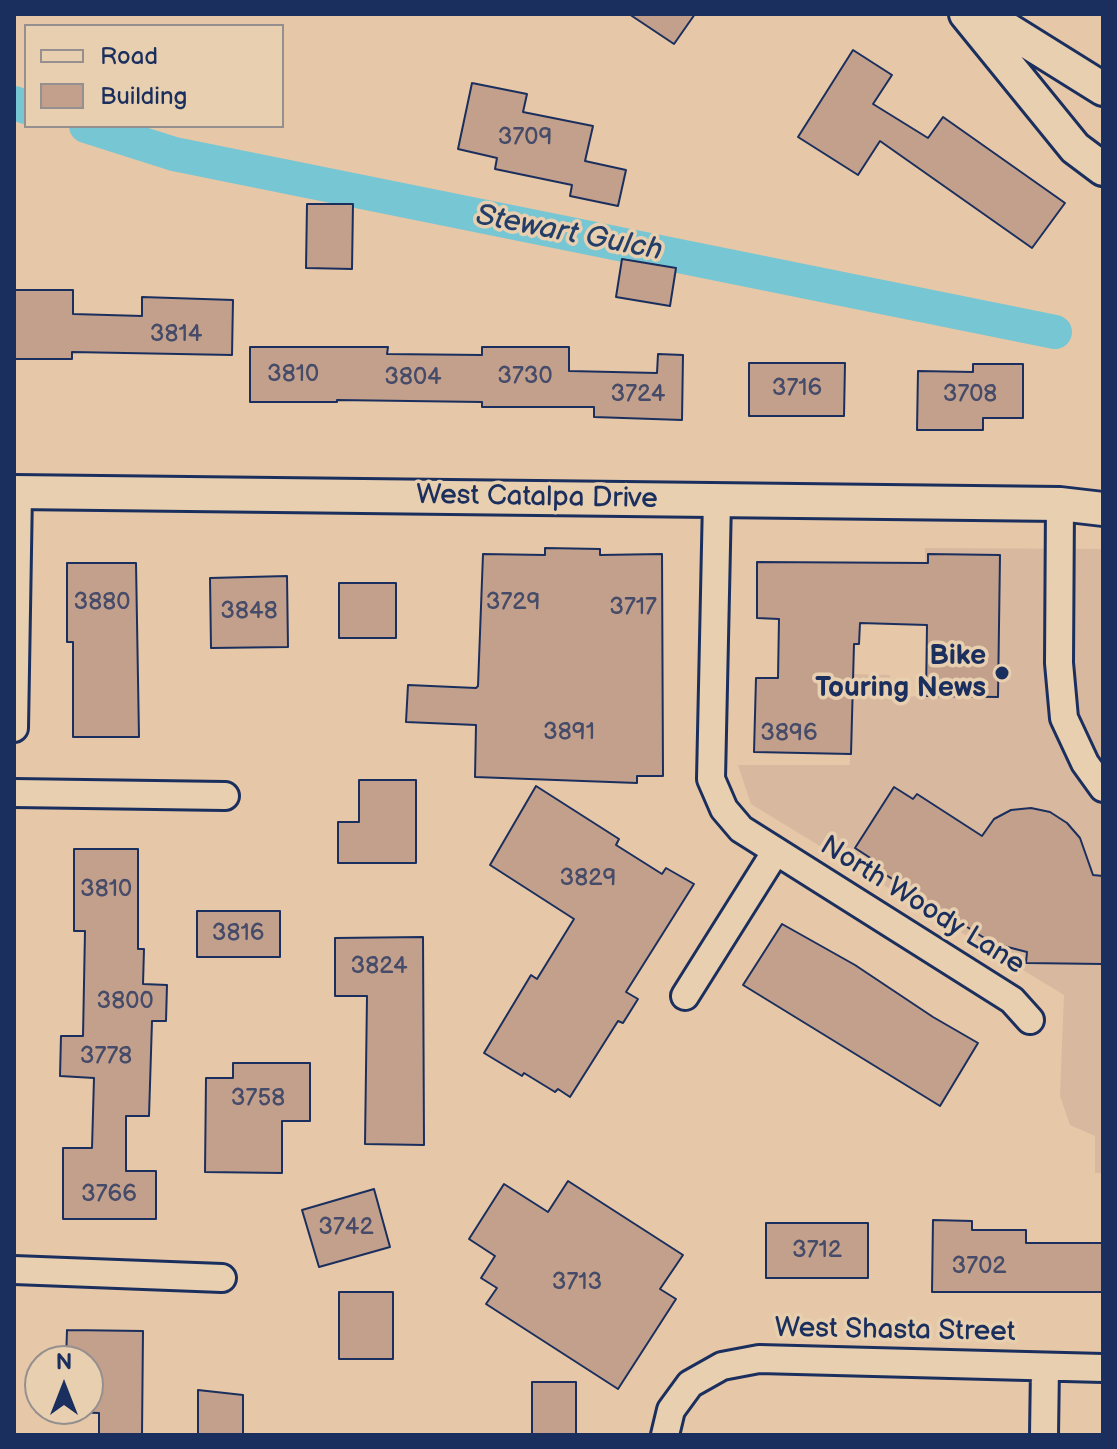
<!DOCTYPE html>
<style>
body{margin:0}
#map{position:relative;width:1117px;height:1449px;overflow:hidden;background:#e6c7a7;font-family:"Balsamiq Sans",sans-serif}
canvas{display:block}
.frame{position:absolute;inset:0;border:16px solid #1b2f5e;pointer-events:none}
.legend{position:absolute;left:24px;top:24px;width:260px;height:104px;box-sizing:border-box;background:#e7cfaf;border:2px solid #958f8f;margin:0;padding:10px 14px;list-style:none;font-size:24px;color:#1b2f5e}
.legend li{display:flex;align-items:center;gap:16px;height:40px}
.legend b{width:40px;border:2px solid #958f8f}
.north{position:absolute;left:24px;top:1345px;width:80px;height:80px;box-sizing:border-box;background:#e7cfaf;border:2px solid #958f8f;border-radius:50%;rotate:0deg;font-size:22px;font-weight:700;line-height:32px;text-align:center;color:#1b2f5e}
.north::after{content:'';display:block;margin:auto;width:28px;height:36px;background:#1b2f5e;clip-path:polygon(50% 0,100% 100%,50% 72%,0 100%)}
</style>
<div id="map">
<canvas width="1117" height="1449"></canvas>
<div class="frame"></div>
<ul class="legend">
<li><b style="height:10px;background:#e7cfaf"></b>Road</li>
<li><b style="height:22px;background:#c3a08b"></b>Building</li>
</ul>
<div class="north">N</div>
</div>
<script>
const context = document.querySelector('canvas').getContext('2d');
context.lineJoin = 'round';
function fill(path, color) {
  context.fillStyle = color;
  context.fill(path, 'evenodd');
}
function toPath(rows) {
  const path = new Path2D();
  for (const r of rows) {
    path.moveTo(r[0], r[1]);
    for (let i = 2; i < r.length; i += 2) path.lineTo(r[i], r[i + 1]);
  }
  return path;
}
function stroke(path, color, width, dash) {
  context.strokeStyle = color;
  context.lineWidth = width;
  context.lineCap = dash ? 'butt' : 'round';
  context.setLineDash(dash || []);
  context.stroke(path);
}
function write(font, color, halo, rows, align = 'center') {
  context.font = font + ' "Balsamiq Sans",sans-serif';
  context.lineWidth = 7;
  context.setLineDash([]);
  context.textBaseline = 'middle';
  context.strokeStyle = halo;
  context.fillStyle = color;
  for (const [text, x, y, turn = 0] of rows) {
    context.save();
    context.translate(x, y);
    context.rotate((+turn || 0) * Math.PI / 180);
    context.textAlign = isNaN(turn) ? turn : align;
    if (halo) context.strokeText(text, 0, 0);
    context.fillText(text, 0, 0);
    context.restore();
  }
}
fill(toPath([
 [925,548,1103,549,1103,1173,1095,1173,1095,1136,1070,1125,1060,1096,1064,995,751,804,738,765,850,765,849,674,890,675,890,697,928,696]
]), '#d8b89e');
stroke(toPath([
 [14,103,26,107],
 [86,126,174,154,1055,332]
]), '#77c6d3', 34);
const building = toPath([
 [629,14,695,14,674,44,629,14],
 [853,50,892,75,873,104,928,138,943,117,1065,203,1032,248,880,141,858,175,798,137,853,50],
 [472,83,527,94,523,112,593,126,585,161,626,170,618,206,570,196,572,185,495,169,497,158,458,149,472,83],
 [307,204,353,204,352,269,306,268,307,204],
 [622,259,676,268,670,306,616,297,622,259],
 [14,290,73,290,73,314,142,316,142,297,233,300,232,355,72,352,72,359,14,359,14,290],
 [250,347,388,347,387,354,482,355,482,347,569,347,569,371,657,373,658,354,683,355,682,420,594,417,594,407,482,407,482,402,337,400,337,402,250,402,250,347],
 [749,363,845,363,844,416,749,416,749,363],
 [973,364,1023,364,1023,418,983,418,983,430,917,430,918,371,973,372,973,364],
 [545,548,600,549,600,555,662,554,663,776,637,776,637,783,475,777,476,725,406,722,408,685,476,688,478,686,483,554,545,555,545,548],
 [928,554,1000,555,998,697,926,696,927,625,860,623,859,644,854,644,851,754,754,752,756,678,778,678,779,619,757,618,757,562,928,563,928,554],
 [67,563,136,563,139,737,73,737,73,642,67,642,67,563],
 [287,576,288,647,211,648,210,578,287,576],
 [339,583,396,583,396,638,339,638,339,583],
 [359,780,416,780,416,863,338,863,338,822,359,822,359,780],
 [536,786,619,839,616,845,662,874,666,868,694,884,626,992,638,999,623,1023,618,1021,570,1097,558,1089,555,1092,524,1073,522,1076,484,1053,531,975,537,979,574,919,490,865,536,786],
 [894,787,913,799,917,794,982,836,994,819,1011,810,1031,808,1050,812,1067,823,1080,838,1093,875,1103,876,1103,964,1026,963,1027,952,992,943,872,866,875,861,855,848,894,787],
 [74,849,138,849,138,949,144,949,143,984,167,985,166,1021,152,1021,149,1116,126,1116,126,1171,156,1171,156,1219,63,1219,63,1148,92,1148,94,1078,60,1076,61,1036,83,1036,85,931,74,931,74,849],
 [197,911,280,911,280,957,197,957,197,911],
 [782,924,855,965,933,1017,978,1043,940,1106,743,985,782,924],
 [423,937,424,1145,365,1144,367,996,335,996,335,938,423,937],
 [233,1063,310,1063,310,1121,282,1121,282,1173,205,1172,206,1078,233,1078,233,1063],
 [568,1181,683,1255,660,1289,676,1299,618,1389,486,1304,497,1288,481,1278,495,1256,469,1239,504,1184,548,1212,568,1181],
 [374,1189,390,1247,319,1267,302,1210,374,1189],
 [933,1220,972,1221,972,1230,1026,1230,1026,1243,1103,1243,1103,1292,932,1292,933,1220],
 [766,1223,868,1223,868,1278,766,1278,766,1223],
 [339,1292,393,1292,393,1359,339,1359,339,1292],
 [67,1330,143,1331,142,1435,99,1435,99,1413,65,1412,65,1409,88,1409,88,1361,66,1361,67,1330],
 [532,1382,576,1382,576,1435,532,1435,532,1382],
 [198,1390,243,1395,243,1435,198,1435,198,1390]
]);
fill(building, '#c3a08b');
stroke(building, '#1b2f5e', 2);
const minor = toPath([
 [717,500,711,779,724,809,741,829,1012,1000,1030,1020],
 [1060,504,1059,663,1064,718,1085,763,1103,788],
 [14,728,18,492],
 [14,793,225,796],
 [685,996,776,851],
 [14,1270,222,1278],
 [665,1435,671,1410,690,1384,722,1366,759,1359,1103,1368],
 [1044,1435,1045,1367]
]);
const tertiary = toPath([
 [966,14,1075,148,1103,169],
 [971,14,1010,31,1103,89],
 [14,492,1060,504,1103,509]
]);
stroke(minor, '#1b2f5e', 32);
stroke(tertiary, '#1b2f5e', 38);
stroke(minor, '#e7cfaf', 26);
stroke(tertiary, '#e7cfaf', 32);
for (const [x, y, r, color] of [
 [1002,673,8,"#1b2f5e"]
]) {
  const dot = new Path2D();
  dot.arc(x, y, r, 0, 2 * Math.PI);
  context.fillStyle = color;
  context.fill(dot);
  stroke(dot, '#e7cfaf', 3);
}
write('24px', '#454b69', null, [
 ["3709",525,138],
 ["3814",176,335],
 ["3810",293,375],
 ["3730",525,377],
 ["3804",413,378],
 ["3716",797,389],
 ["3724",638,395],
 ["3708",970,395],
 ["3880",102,603],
 ["3729",513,603],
 ["3717",633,608],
 ["3848",249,612],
 ["3891",569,733],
 ["3896",789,734],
 ["3829",588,879],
 ["3810",106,890],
 ["3816",238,934],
 ["3824",379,967],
 ["3800",125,1002],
 ["3778",106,1057],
 ["3758",258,1099],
 ["3766",109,1195],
 ["3742",346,1228],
 ["3712",817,1251],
 ["3702",979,1267],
 ["3713",577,1283]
]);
write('28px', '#1b2f5e', '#e7cfaf', [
 ["West Catalpa Drive",537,498,1],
 ["North Woody Lane",922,906,32],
 ["West Shasta Street",895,1331,1]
]);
write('bold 28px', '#1b2f5e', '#e7cfaf', [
 ["Bike",986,657],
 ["Touring News",986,689]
], 'right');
write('italic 30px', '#243e6a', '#e7cfaf', [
 ["Stewart Gulch",569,234,11]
]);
</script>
